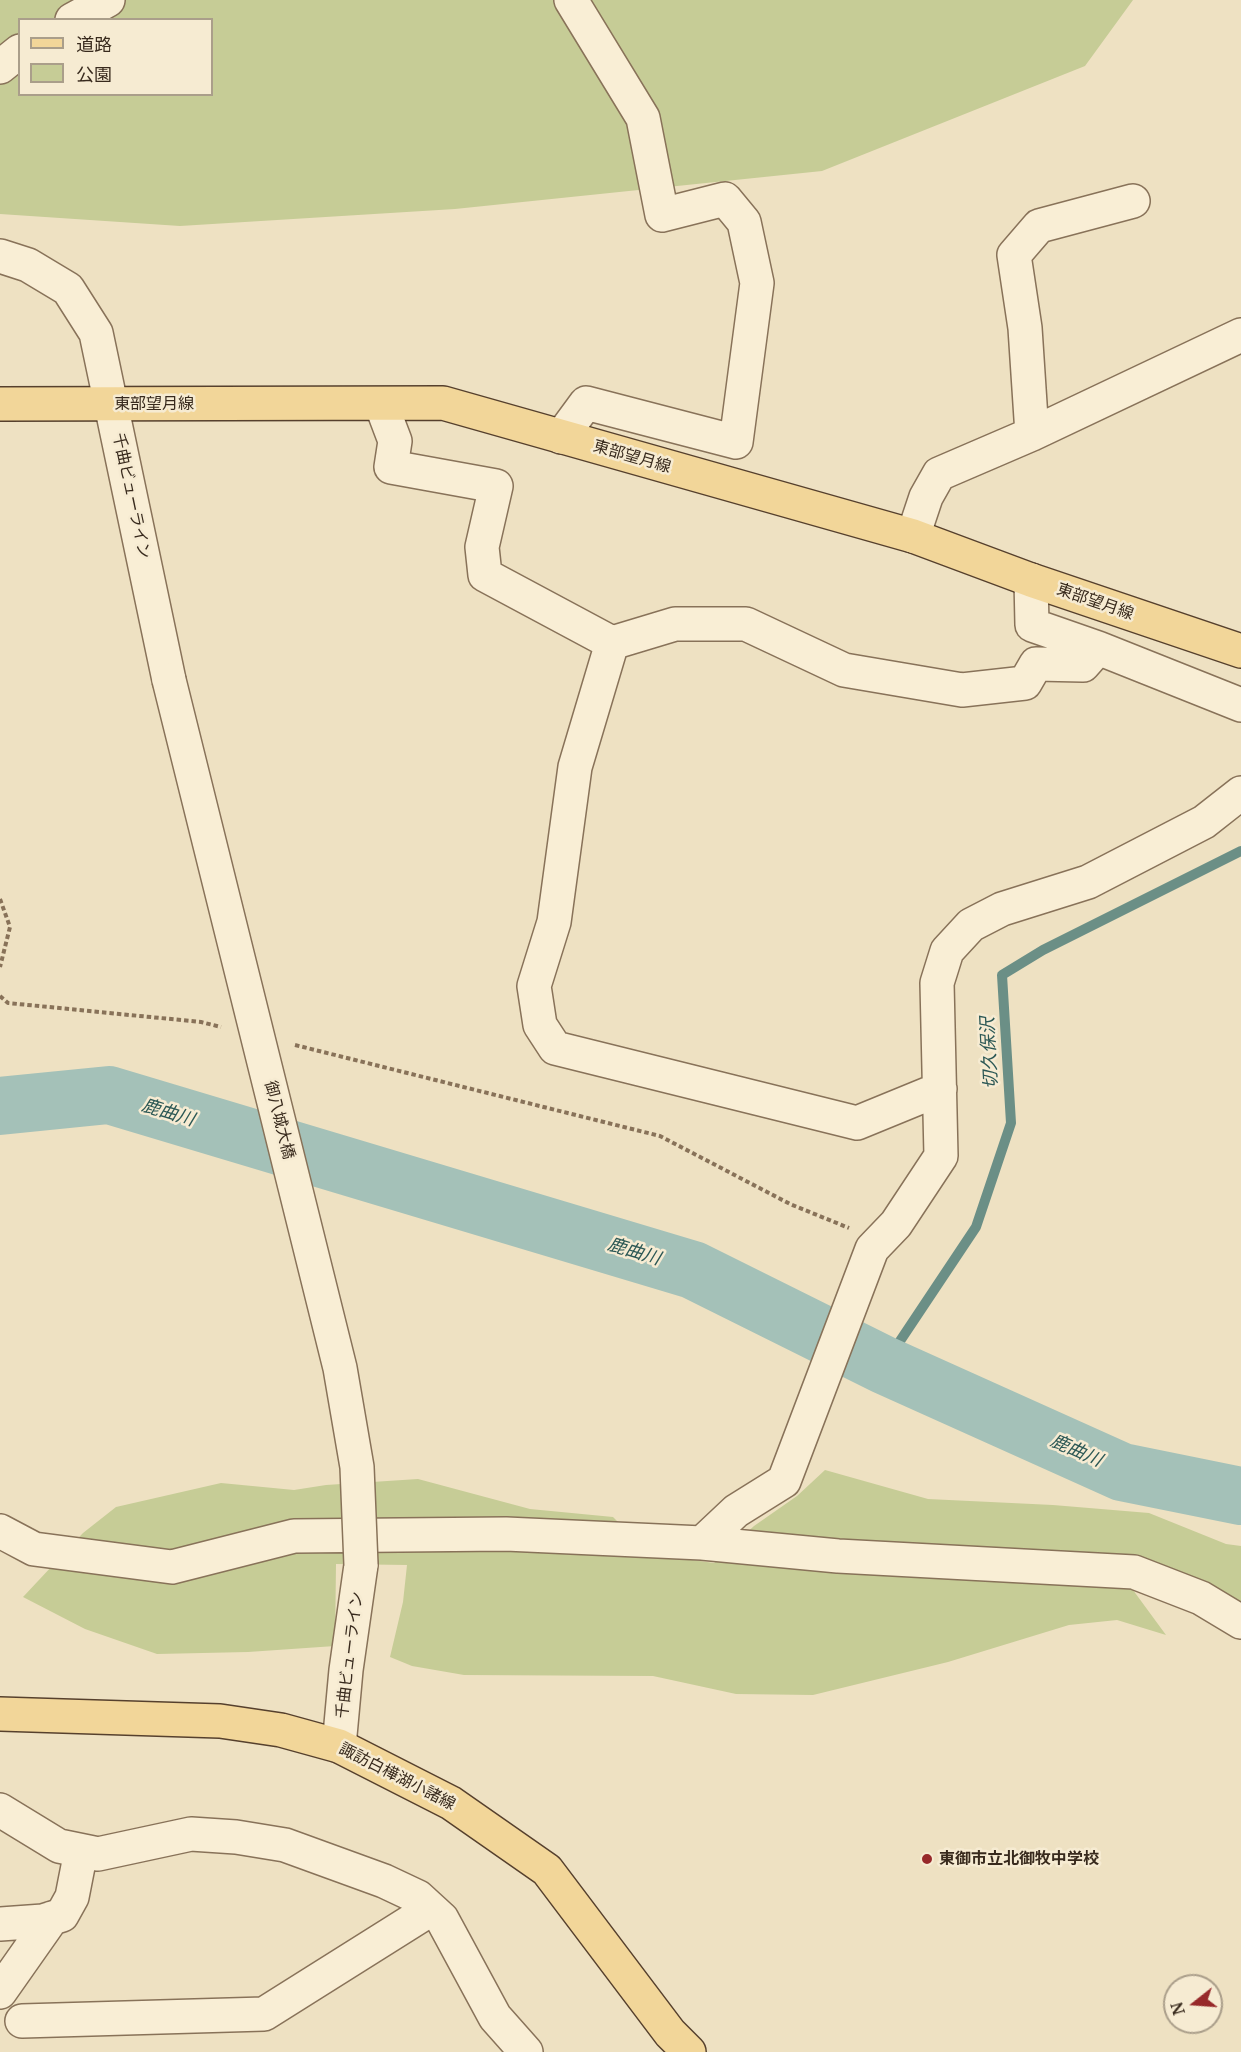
<!DOCTYPE html>
<meta charset="utf-8">
<style>
body{margin:0}
#map{position:relative;width:1241px;height:2052px;overflow:hidden;background:#eee1c2;font-family:"Noto Serif","Noto Sans JP",serif}
canvas{display:block}
.legend{position:absolute;left:18px;top:18px;width:195px;height:78px;box-sizing:border-box;background:#f6ebd2;border:2px solid #aa9e8a;margin:0;padding:8px 10px;list-style:none;font-size:18px;color:#382a1d}
.legend li{display:flex;align-items:center;gap:12px;height:30px}
.legend b{width:30px;border:2px solid #aa9e8a}
.north{position:absolute;left:1163px;top:1974px;width:60px;height:60px;box-sizing:border-box;background:#f6ebd2;border:2px solid #aa9e8a;border-radius:50%;rotate:253deg;font-size:16px;font-weight:700;line-height:24px;text-align:center;color:#382a1d}
.north::after{content:'';display:block;margin:auto;width:21px;height:27px;background:#97292a;clip-path:polygon(50% 0,100% 100%,50% 72%,0 100%)}
</style>
<div id="map">
<canvas width="1241" height="2052"></canvas>
<ul class="legend">
<li><b style="height:8px;background:#f2d699"></b>道路</li>
<li><b style="height:16px;background:#c6cc96"></b>公園</li>
</ul>
<div class="north">N</div>
</div>
<script>
const context = document.querySelector('canvas').getContext('2d');
context.lineJoin = 'round';
function fill(path, color) {
  context.fillStyle = color;
  context.fill(path, 'evenodd');
}
function toPath(rows) {
  const path = new Path2D();
  for (const r of rows) {
    path.moveTo(r[0], r[1]);
    for (let i = 2; i < r.length; i += 2) path.lineTo(r[i], r[i + 1]);
  }
  return path;
}
function stroke(path, color, width, dash) {
  context.strokeStyle = color;
  context.lineWidth = width;
  context.lineCap = dash ? 'butt' : 'round';
  context.setLineDash(dash || []);
  context.stroke(path);
}
function write(font, color, halo, rows, align = 'center') {
  context.font = font + ' "Noto Serif","Noto Sans JP",serif';
  context.lineWidth = 5;
  context.setLineDash([]);
  context.textBaseline = 'middle';
  context.strokeStyle = halo;
  context.fillStyle = color;
  for (const [text, x, y, turn = 0] of rows) {
    context.save();
    context.translate(x, y);
    context.rotate((+turn || 0) * Math.PI / 180);
    context.textAlign = isNaN(turn) ? turn : align;
    if (halo) context.strokeText(text, 0, 0);
    context.fillText(text, 0, 0);
    context.restore();
  }
}
fill(toPath([
 [0,0,1133,0,1085,66,822,171,455,209,180,226,0,214],
 [20,20,212,20,212,94,20,94],
 [825,1470,928,1499,1053,1505,1149,1513,1226,1544,1241,1546,1241,1615,1137,1559,1133,1590,1166,1635,1117,1620,1069,1625,948,1662,813,1695,736,1694,653,1676,464,1675,412,1666,390,1657,403,1602,407,1565,336,1564,335,1646,248,1652,157,1654,85,1629,23,1597,83,1533,116,1507,221,1483,294,1490,326,1485,418,1479,530,1509,613,1517,650,1554,714,1563,754,1526,797,1496]
]), '#c6cc96');
stroke(toPath([
 [884,1365,976,1227,1011,1123,1002,975,1043,950,1241,851]
]), '#6b8f86', 10);
stroke(toPath([
 [0,1106,109,1095,693,1270,884,1365,1122,1472,1241,1496]
]), '#a4c1b8', 58);
const minor = toPath([
 [72,20,108,0],
 [0,67,20,51],
 [0,256,28,265,68,289,96,333,169,680],
 [381,404,395,441,391,467,496,486,482,547,485,575,612,643,575,767,554,922,534,986,540,1025,555,1048,857,1123,940,1089],
 [1032,434,1025,328,1014,255,1039,226,1133,201],
 [561,437,586,403,736,442,757,283,744,222,725,199,662,215,643,118,571,0],
 [913,536,926,497,939,474,1032,434,1241,335],
 [1031,580,1032,625,1098,648,1241,705],
 [612,643,675,624,746,624,844,670,962,690,1025,683,1036,664,1083,665,1098,648],
 [0,1531,34,1549,172,1567,294,1536,506,1534,702,1543,838,1556,1134,1572,1201,1598,1241,1622],
 [702,1543,736,1511,784,1481,872,1249,896,1224,941,1156,937,983,947,951,971,925,1002,909,1088,882,1204,822,1241,793],
 [339,1746,346,1670,361,1565],
 [0,1810,59,1846,98,1854,191,1834,236,1837,285,1845,384,1881,418,1897,442,1919,495,2017,526,2052],
 [0,1924,43,1921,62,1915,72,1897,81,1851],
 [0,1992,52,1918],
 [22,2021,264,2014,431,1909]
]);
const major = toPath([
 [0,404,443,403,913,536,1031,580,1241,651],
 [0,1714,220,1721,281,1730,339,1746,451,1803,547,1870,670,2033,689,2052]
]);
stroke(minor, '#887259', 36);
stroke(major, '#56402d', 36);
stroke(toPath([
 [0,899,10,927,0,967],
 [0,996,8,1003,201,1022,221,1027],
 [295,1045,660,1136,790,1204,849,1228]
]), '#887259', 4, [4.5, 3]);
stroke(minor, '#f9eed5', 33);
stroke(major, '#f2d699', 33);
const minorBridge = toPath([
 [169,680,340,1368,357,1467,361,1565]
]);
stroke(minorBridge, '#887259', 36, []);
stroke(minorBridge, '#f9eed5', 33);
for (const [x, y, r, color] of [
 [927,1859,6,"#97292a"]
]) {
  const dot = new Path2D();
  dot.arc(x, y, r, 0, 2 * Math.PI);
  context.fillStyle = color;
  context.fill(dot);
  stroke(dot, '#f6ebd2', 2);
}
write('16px', '#382a1d', '#f6ebd2', [
 ["東部望月線",154,404],
 ["東部望月線",632,457,16],
 ["千曲ビューライン",131,496,78],
 ["東部望月線",1095,602,19],
 ["御八城大橋",279,1120,76],
 ["千曲ビューライン",350,1655,-83],
 ["諏訪白樺湖小諸線",397,1777,27]
]);
write('bold 16px', '#382a1d', '#f6ebd2', [
 ["東御市立北御牧中学校",939,1859]
], 'left');
write('italic 18px', '#2c5855', '#f6ebd2', [
 ["切久保沢",990,1053,-93],
 ["鹿曲川",168,1113,17],
 ["鹿曲川",634,1252,17],
 ["鹿曲川",1076,1451,24]
]);
</script>
